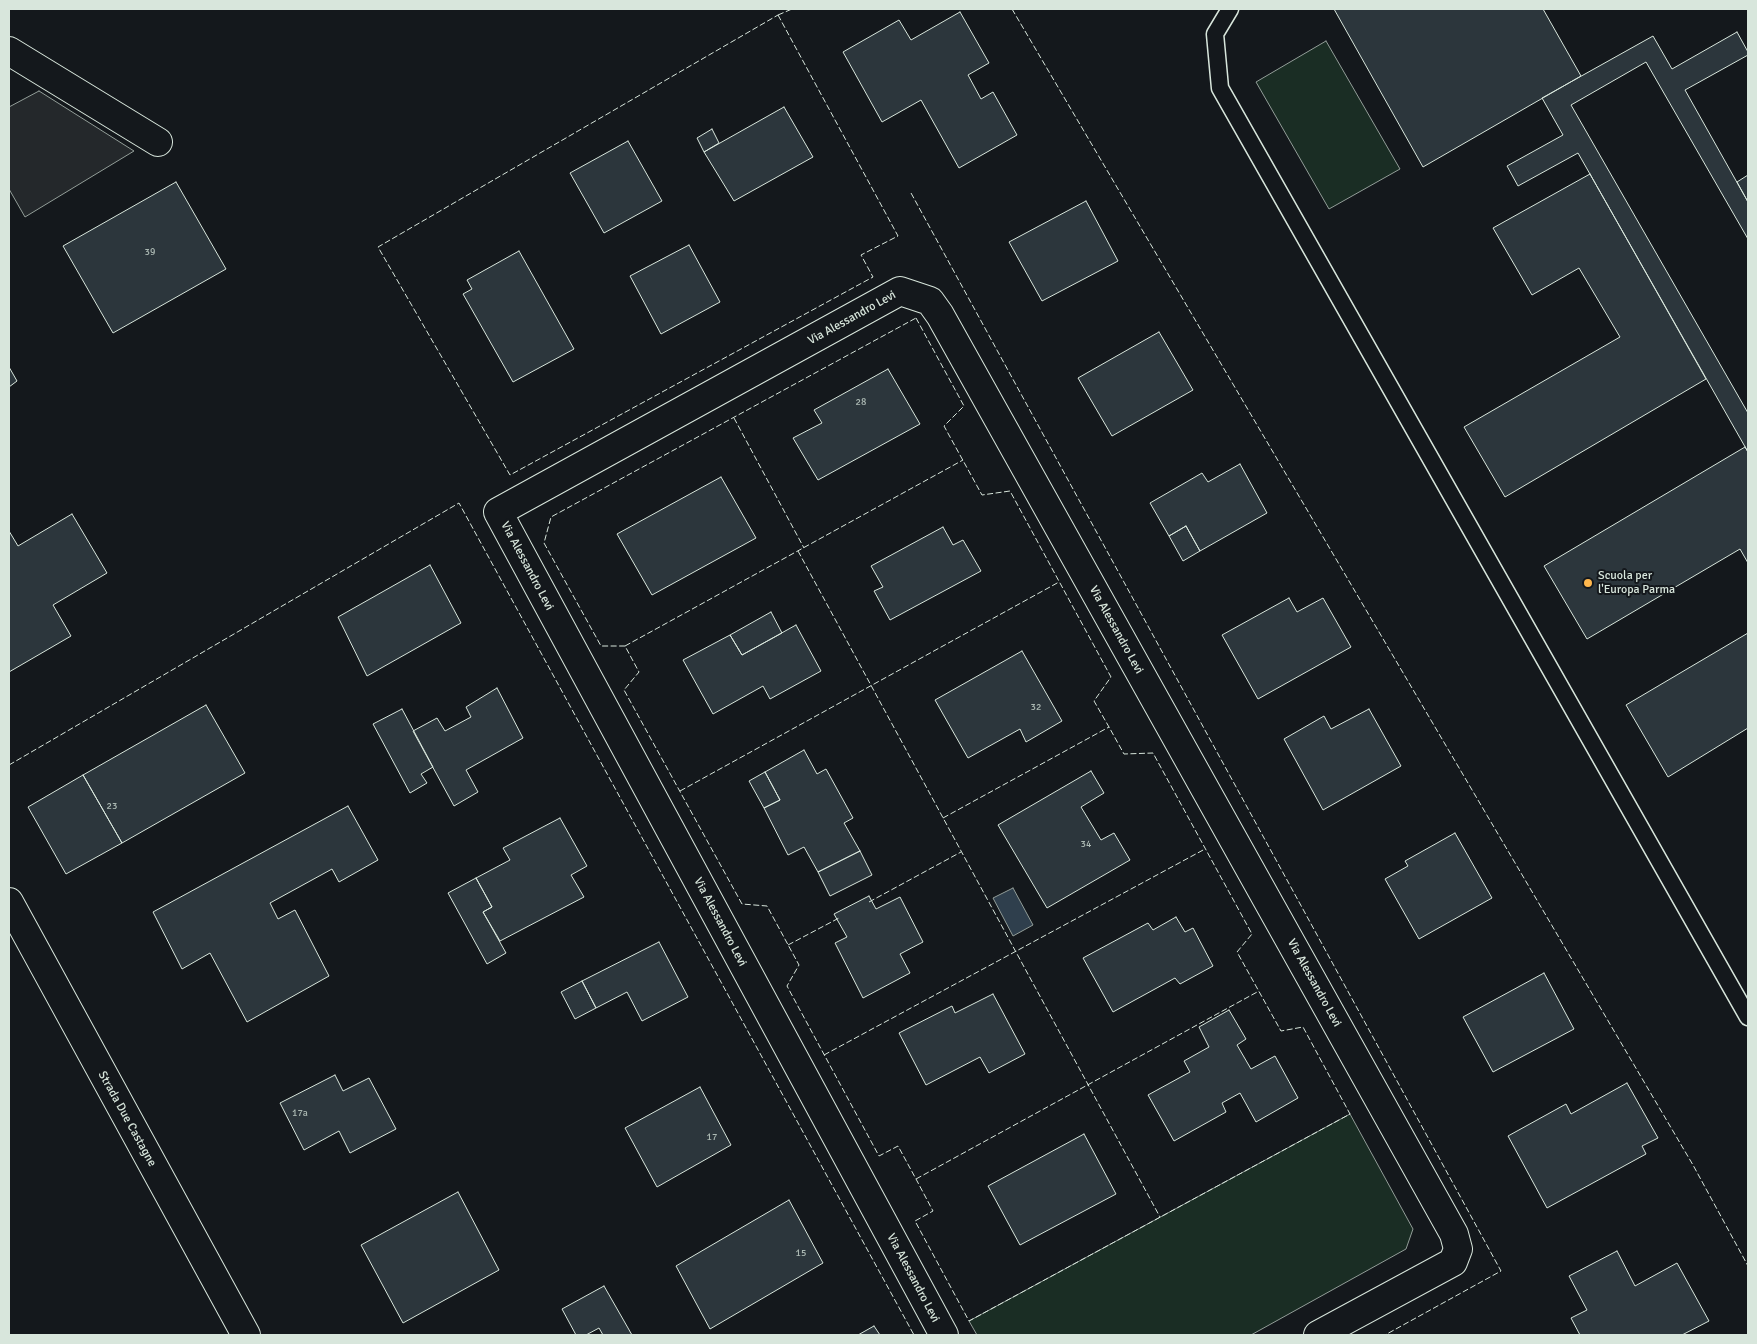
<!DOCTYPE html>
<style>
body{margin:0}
#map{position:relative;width:1757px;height:1344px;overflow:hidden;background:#14181c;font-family:Signika,sans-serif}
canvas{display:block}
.frame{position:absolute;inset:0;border:10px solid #d8e6dc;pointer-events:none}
</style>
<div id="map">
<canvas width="1757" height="1344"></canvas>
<div class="frame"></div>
</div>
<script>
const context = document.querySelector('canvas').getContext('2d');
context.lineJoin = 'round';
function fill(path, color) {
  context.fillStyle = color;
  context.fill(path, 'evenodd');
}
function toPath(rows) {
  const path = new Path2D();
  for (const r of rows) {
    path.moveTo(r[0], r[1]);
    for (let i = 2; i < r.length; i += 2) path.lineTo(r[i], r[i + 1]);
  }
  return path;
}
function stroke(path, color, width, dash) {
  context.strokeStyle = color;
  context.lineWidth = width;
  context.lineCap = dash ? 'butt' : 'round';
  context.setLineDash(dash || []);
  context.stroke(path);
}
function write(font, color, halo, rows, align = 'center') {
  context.font = font + ' Signika,sans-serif';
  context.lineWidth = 4;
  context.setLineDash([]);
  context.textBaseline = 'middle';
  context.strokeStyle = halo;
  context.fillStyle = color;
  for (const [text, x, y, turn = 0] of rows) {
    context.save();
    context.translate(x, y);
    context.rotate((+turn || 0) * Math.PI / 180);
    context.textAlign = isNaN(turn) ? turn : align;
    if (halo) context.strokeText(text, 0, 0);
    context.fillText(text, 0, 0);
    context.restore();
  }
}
const green = toPath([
 [1326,41,1400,169,1329,209,1256,82,1326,41],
 [1350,1114,1413,1229,1406,1249,1251,1335,977,1335,969,1321,1350,1114]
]);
fill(green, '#1a2d24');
stroke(green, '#939e99', 1);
const parking = toPath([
 [39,91,134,151,25,217,9,189,9,107,39,91]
]);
fill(parking, '#24282b');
stroke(parking, '#939e99', 1);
const water = toPath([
 [1013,888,1033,925,1013,936,993,898,1013,888]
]);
fill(water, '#2f3f4d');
stroke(water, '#939e99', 1);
const building = toPath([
 [1334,9,1543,9,1581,76,1423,167,1334,9],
 [960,12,989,63,968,75,981,99,993,92,1017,135,959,168,921,100,882,122,843,52,899,20,911,40,960,12],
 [1737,32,1748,52,1748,55,1685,90,1748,202,1748,239,1646,62,1571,105,1748,413,1748,452,1578,153,1518,186,1507,166,1563,135,1542,98,1653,36,1672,69,1737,32],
 [784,107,813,157,734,201,704,152,784,107],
 [712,129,719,143,704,152,697,138,712,129],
 [628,141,662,201,604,233,570,173,628,141],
 [1590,174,1706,379,1505,497,1464,427,1620,337,1579,268,1532,295,1493,228,1590,174],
 [1748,175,1748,202,1737,182,1748,175],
 [176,182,226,269,113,333,63,246,176,182],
 [1086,201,1118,261,1042,301,1009,242,1086,201],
 [689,245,720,302,661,334,630,276,689,245],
 [519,251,574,349,513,382,463,294,472,289,467,280,519,251],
 [1159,332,1193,390,1112,436,1078,378,1159,332],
 [9,367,17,381,9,387,9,367],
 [888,369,920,424,818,480,793,438,822,423,814,410,888,369],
 [1745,447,1748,452,1748,563,1740,549,1587,639,1544,566,1745,447],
 [1240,464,1267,513,1200,551,1186,526,1169,536,1150,503,1202,473,1208,482,1240,464],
 [721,477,756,538,652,595,617,534,721,477],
 [72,514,107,573,53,605,71,636,9,672,9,531,18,546,72,514],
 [1186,526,1200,551,1183,561,1169,536,1186,526],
 [943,527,953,545,963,540,981,571,890,620,874,591,883,587,871,566,943,527],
 [430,565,461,623,367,676,338,617,430,565],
 [1289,598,1297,612,1323,598,1351,647,1258,699,1222,635,1289,598],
 [771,612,782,633,742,655,730,635,771,612],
 [796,625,821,671,770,699,763,686,713,714,683,660,730,635,742,655,796,625],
 [1748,633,1748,728,1668,777,1626,705,1748,633],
 [1022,651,1062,721,1026,742,1020,729,968,758,935,700,1022,651],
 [497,688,523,738,466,770,478,792,454,806,413,731,437,718,445,731,471,717,466,707,497,688],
 [206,705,245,773,122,843,83,775,206,705],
 [402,709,433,767,421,774,427,783,410,793,373,724,402,709],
 [1369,709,1401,766,1323,810,1284,739,1324,716,1331,729,1369,709],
 [804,750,817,774,826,769,853,818,844,823,860,851,818,872,804,847,788,855,764,808,780,800,765,772,804,750],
 [1091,771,1104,793,1081,807,1101,840,1114,833,1130,860,1047,908,998,825,1091,771],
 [765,772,780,800,764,808,749,781,765,772],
 [83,775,122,843,66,874,28,807,83,775],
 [348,806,378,860,339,882,332,869,270,903,278,919,295,910,329,976,247,1022,210,953,182,969,153,912,348,806],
 [560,818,587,866,571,875,584,897,500,941,483,912,492,907,476,878,510,860,503,848,560,818],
 [1455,833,1492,898,1419,939,1385,879,1408,866,1405,861,1455,833],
 [860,851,872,875,830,896,818,872,860,851],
 [476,878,492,907,483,912,506,953,487,964,448,893,476,878],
 [869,896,876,909,900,897,923,942,900,954,910,973,863,998,835,943,847,937,834,914,869,896],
 [1176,917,1185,932,1193,928,1213,966,1180,984,1175,978,1113,1012,1083,958,1148,923,1153,930,1176,917],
 [659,942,688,997,642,1021,627,992,596,1008,582,981,659,942],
 [1544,973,1574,1029,1493,1072,1463,1017,1544,973],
 [582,981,596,1008,575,1019,561,992,582,981],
 [993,994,1025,1054,989,1073,980,1057,926,1085,899,1033,952,1006,955,1013,993,994],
 [1229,1010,1246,1039,1237,1045,1251,1069,1275,1056,1298,1098,1256,1122,1240,1093,1222,1103,1226,1112,1174,1141,1148,1095,1190,1072,1184,1061,1209,1047,1199,1027,1229,1010],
 [335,1075,343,1091,369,1078,396,1129,350,1153,339,1131,304,1150,280,1103,335,1075],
 [1627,1083,1658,1138,1642,1146,1646,1154,1547,1208,1508,1136,1566,1104,1571,1114,1627,1083],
 [700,1087,731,1145,657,1187,625,1128,700,1087],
 [1084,1134,1116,1194,1020,1245,988,1186,1084,1134],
 [458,1192,499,1270,403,1323,361,1245,458,1192],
 [789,1200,823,1263,710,1329,676,1266,789,1200],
 [1617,1251,1635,1286,1677,1263,1709,1321,1682,1335,1580,1335,1571,1318,1587,1310,1569,1276,1617,1251],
 [604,1286,632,1335,603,1335,599,1328,586,1335,576,1335,562,1309,604,1286],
 [874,1326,880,1335,858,1335,874,1326]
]);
fill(building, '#2c363c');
stroke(building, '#d8e6dc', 1);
const lane = toPath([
 [1230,9,1215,34,1220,88,1748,1017]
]);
const street = toPath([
 [9,51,158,142],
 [9,902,246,1335],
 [944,1335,498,512,900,291,930,301,940,315,1454,1234,1458,1249,1453,1262,1318,1335]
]);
stroke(lane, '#d8e6dc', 19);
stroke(street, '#d8e6dc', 30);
stroke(lane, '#14181c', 16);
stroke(street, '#14181c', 28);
stroke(toPath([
 [1012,9,1693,1165,1748,1266],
 [778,15,898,236,861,255,873,277,510,475,378,247,778,15],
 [778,15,792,9],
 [911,193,1501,1271,1385,1335],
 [916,318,964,406,944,426,982,495,1010,491,1111,677,1094,701,1109,727,1124,754,1153,753,1252,934,1237,952,1281,1031,1303,1027,1350,1114,969,1321,915,1221,933,1211,916,1179,898,1146,879,1156,787,986,799,965,767,906,742,904,624,690,639,672,625,646,601,646,544,543,551,517,916,318],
 [734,418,804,548],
 [798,551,1160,1217],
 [625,646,963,460],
 [9,765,459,503,914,1335],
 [680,791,1059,582],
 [943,818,1109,727],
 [869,902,961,852],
 [788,945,839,918],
 [824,1055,1205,849],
 [916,1179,1259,991]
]), '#d8e6dc', 1, [6, 2.5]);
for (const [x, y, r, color] of [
 [1588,583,5,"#ffb74d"]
]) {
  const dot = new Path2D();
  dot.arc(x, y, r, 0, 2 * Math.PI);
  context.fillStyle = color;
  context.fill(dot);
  stroke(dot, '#14181c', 2);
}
write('10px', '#adbab4', null, [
 ["39",150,252],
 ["28",861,402],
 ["32",1036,707],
 ["23",112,806],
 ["34",1086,844],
 ["17a",300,1113],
 ["17",712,1137],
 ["15",801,1253]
]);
write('12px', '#d8e6dc', '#14181c', [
 ["Via Alessandro Levi",852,318,-29],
 ["Via Alessandro Levi",527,566,62],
 ["Via Alessandro Levi",1116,630,61],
 ["Via Alessandro Levi",720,922,62],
 ["Via Alessandro Levi",1314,983,61],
 ["Strada Due Castagne",127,1119,61],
 ["Via Alessandro Levi",913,1278,62]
]);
write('12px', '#d8e6dc', '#14181c', [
 ["Scuola per",1598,576],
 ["l'Europa Parma",1598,590]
], 'left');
</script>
